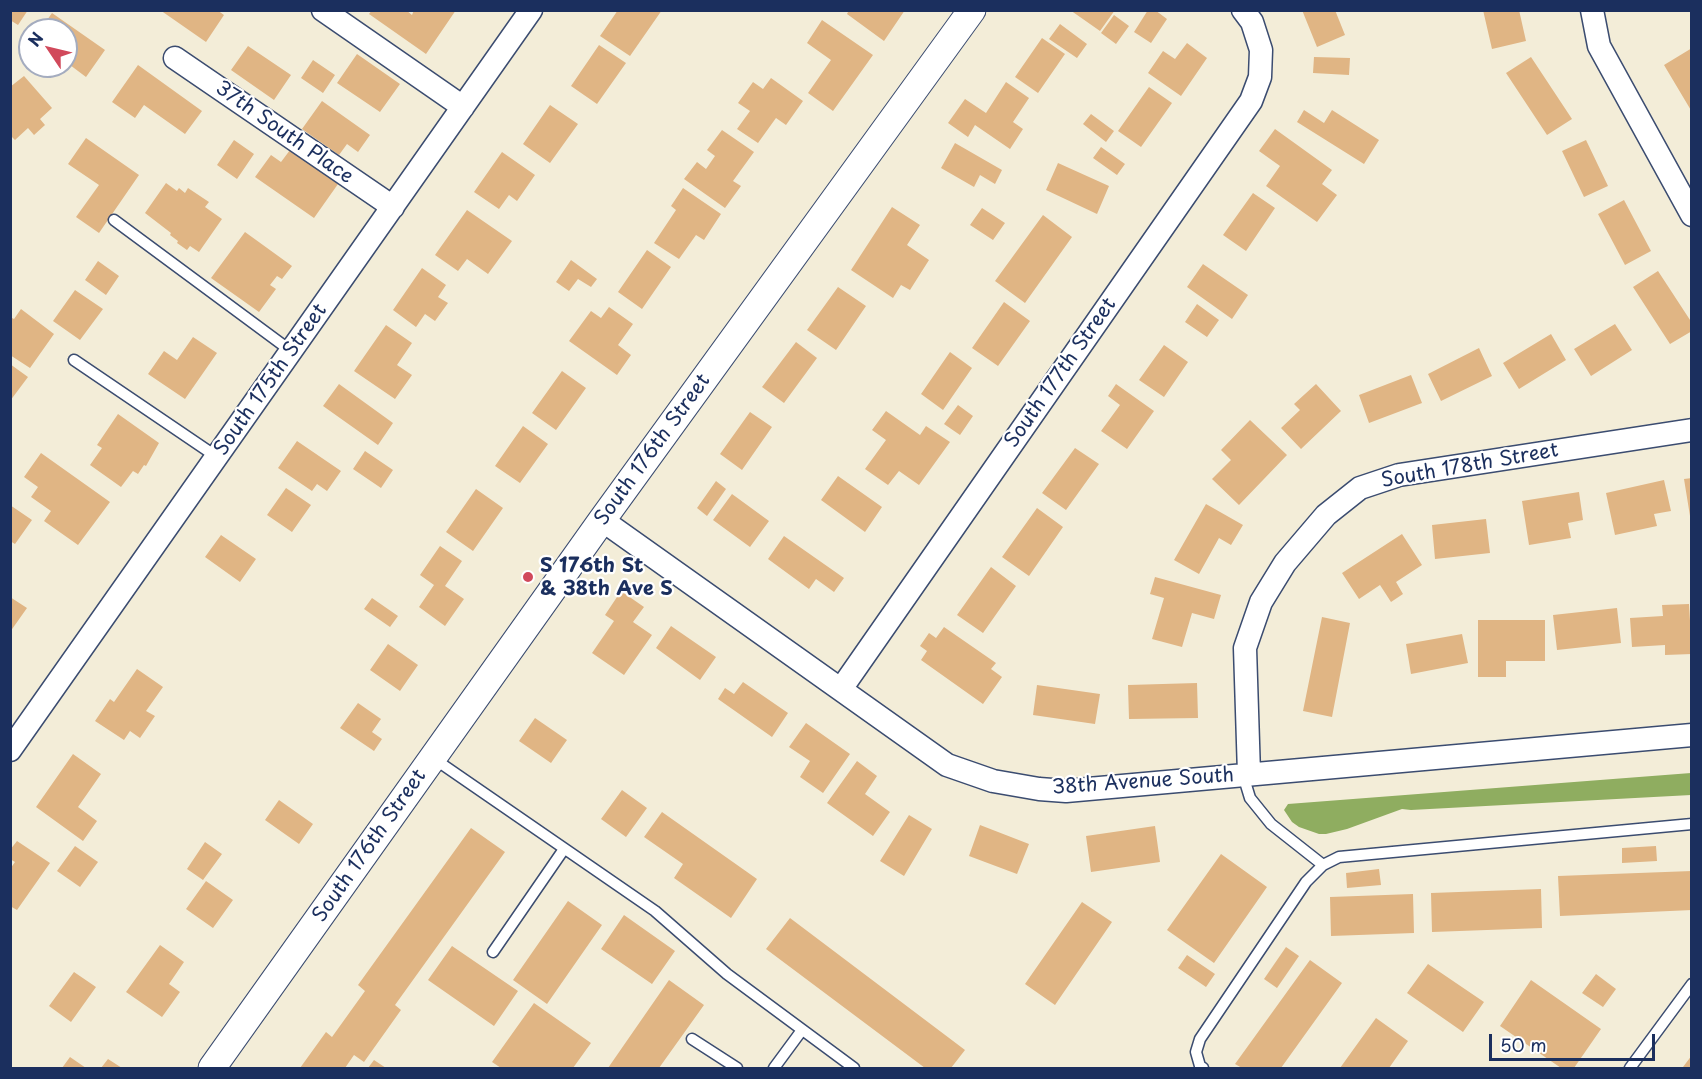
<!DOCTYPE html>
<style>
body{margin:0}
#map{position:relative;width:1702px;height:1079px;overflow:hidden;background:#f3edd8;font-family:"Playpen Sans",sans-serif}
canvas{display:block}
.frame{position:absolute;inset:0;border:12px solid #1b2f5e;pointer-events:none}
.north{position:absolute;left:18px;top:18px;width:60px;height:60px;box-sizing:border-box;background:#fff;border:2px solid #a4acbf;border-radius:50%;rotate:305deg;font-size:16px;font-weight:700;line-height:24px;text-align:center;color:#1b2f5e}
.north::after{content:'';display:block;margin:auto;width:21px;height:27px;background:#d1495b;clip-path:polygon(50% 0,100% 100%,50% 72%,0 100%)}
.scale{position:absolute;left:1489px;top:1034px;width:166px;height:27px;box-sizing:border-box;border:3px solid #1b2f5e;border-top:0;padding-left:8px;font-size:18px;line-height:21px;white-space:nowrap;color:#1b2f5e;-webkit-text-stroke:4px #fff;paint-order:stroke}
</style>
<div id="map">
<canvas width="1702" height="1079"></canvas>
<div class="frame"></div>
<div class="north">N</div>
<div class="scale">50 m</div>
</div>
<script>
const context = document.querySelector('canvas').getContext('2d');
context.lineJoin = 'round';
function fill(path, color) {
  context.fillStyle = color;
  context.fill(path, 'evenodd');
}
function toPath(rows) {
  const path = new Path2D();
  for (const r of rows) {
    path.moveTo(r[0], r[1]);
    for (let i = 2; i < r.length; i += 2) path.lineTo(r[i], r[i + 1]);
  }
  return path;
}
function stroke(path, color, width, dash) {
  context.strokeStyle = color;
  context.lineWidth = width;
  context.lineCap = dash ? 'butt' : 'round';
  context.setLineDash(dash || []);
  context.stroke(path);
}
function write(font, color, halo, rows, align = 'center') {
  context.font = font + ' "Playpen Sans",sans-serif';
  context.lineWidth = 4.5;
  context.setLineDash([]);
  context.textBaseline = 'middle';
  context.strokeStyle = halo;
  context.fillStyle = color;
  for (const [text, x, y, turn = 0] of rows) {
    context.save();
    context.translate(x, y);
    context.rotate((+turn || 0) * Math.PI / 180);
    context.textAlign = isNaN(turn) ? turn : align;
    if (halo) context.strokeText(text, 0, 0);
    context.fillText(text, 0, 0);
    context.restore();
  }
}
fill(toPath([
 [1691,773,1691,795,1411,810,1402,809,1347,829,1326,834,1319,834,1299,827,1292,822,1284,810,1288,804]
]), '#8fad60');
fill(toPath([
 [10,10,28,10,18,25,10,20],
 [160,10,217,10,224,15,206,42],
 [372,10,406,10,412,15,414,10,456,10,426,54,369,14],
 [618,10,662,10,630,56,600,36],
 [849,10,905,10,884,41,847,14],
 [1070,10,1115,10,1100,31],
 [1148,10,1155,10,1167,19,1151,43,1134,32],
 [1302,10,1335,10,1345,35,1317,47],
 [1483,10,1519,10,1526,41,1492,49],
 [52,13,105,50,86,77,66,62,66,30,40,30],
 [1114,15,1129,26,1116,44,1101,33],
 [822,20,873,55,833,111,808,93,831,60,807,43],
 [1060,24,1087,44,1077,58,1049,39],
 [1042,38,1065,54,1038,93,1015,77],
 [1187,43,1207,58,1181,96,1148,73,1163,51,1175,59],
 [599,45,626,63,597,104,571,86],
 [248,46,291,75,274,100,231,70],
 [1692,48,1692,112,1664,65],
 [357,54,400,84,380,112,337,83],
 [1314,57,1350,58,1349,75,1313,73],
 [1531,57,1572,119,1547,135,1506,73],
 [313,60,335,75,323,93,301,78],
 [138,65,202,111,185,134,144,105,135,118,112,102],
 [24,76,52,108,40,119,45,125,34,135,28,128,15,140,10,135,10,87],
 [771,78,803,101,786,125,776,118,758,143,737,129,750,111,738,103,753,82,763,89],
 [1006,82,1029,98,1013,122,1023,129,1010,149,975,125,968,137,948,123,965,99,986,113],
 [1149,87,1172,103,1141,147,1118,131],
 [322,101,370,135,358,152,347,144,339,155,302,129],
 [550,105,578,124,550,163,523,144],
 [1304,110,1324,123,1332,110,1379,140,1364,164,1297,122],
 [1091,114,1114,131,1106,142,1083,124],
 [1275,129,1332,170,1322,184,1337,195,1317,222,1266,186,1280,166,1259,151],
 [722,130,754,152,733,181,741,186,725,208,684,179,697,162,706,169,715,156,707,150],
 [86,138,139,175,99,233,76,217,99,185,68,164],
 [234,140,254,154,237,179,217,165],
 [1586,140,1608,186,1584,197,1562,151],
 [955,143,1002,170,995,184,980,175,974,187,941,168],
 [1101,147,1125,164,1117,175,1093,158],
 [290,150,338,184,314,218,255,177,271,155,281,162],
 [502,152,535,175,517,201,509,195,499,209,474,192],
 [1058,163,1109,186,1097,214,1046,190],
 [166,183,177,191,179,188,185,193,188,188,209,202,205,207,222,219,199,252,190,246,187,250,177,243,178,241,170,235,171,233,145,213],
 [683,188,721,214,704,240,696,235,679,259,654,243,676,210,671,206],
 [1253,193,1275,208,1246,251,1223,235],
 [1624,200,1651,251,1625,265,1598,214],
 [892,207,920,225,907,245,929,260,910,290,901,285,893,298,851,270],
 [982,208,1005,223,993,240,970,225],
 [467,210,512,241,488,274,467,259,458,271,435,255],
 [1043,215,1072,237,1025,303,995,281],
 [245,232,292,266,282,279,277,276,270,285,276,289,259,312,211,278],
 [647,250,671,267,642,309,618,292],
 [571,260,597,279,591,287,578,279,569,291,556,282],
 [98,261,119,276,106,295,85,280],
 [1203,264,1248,295,1232,319,1187,287],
 [422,268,446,285,438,297,448,303,435,321,425,314,416,327,393,310],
 [1658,271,1692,323,1692,331,1670,344,1633,287],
 [838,287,866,306,836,350,807,330],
 [75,290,103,309,80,340,53,321],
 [1004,302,1030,321,998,366,972,348],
 [1197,304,1219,320,1207,337,1185,322],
 [609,307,633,324,618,345,631,355,617,375,569,341,591,311,601,318],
 [21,309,54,334,30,368,10,355,10,317,14,319],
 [1615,324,1632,350,1591,376,1574,349],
 [386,325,412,343,397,365,412,375,395,399,354,371],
 [1551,334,1566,360,1519,389,1503,363],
 [193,337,217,353,185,399,148,374,164,351,177,360],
 [796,342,817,358,784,403,762,387],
 [1164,345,1188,362,1164,397,1139,380],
 [1479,348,1492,376,1441,401,1428,374],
 [950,352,972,368,943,410,921,394],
 [10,364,28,377,10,401],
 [562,371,586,388,556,430,532,413],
 [1411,375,1422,403,1369,423,1359,395],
 [339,384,393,423,378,445,323,406],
 [1116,384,1154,411,1127,449,1101,431,1120,405,1108,396],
 [1316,384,1341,411,1301,449,1281,428,1300,410,1294,404],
 [958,405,973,416,960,435,944,424],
 [886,411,920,435,926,426,950,442,919,485,899,471,888,485,865,469,886,440,872,430],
 [750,412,772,427,742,470,720,454],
 [118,414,159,443,146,466,144,465,138,474,133,471,121,487,90,465,102,448,97,445],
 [1250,420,1287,455,1239,505,1212,479,1231,460,1221,450],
 [523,426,548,444,520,483,495,466],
 [297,441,341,471,327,491,317,484,312,491,278,468],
 [1075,448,1099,464,1066,510,1042,493],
 [365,451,393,470,381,488,353,469],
 [41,453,110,502,78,545,44,521,51,511,31,497,38,487,24,477],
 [838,476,882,507,865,532,821,500],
 [1692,478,1692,516,1690,516,1684,479],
 [1664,480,1671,511,1654,514,1657,526,1615,535,1606,493],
 [716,481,726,489,707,516,697,508],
 [286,488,311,505,292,532,267,515],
 [476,489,503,508,473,551,446,532],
 [1579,492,1583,520,1568,523,1571,538,1529,545,1522,501],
 [732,494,769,521,750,547,713,520],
 [1206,504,1243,525,1231,545,1219,538,1199,574,1174,560],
 [10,505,32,520,15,544,10,541],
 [1037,508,1063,527,1029,576,1002,557],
 [1486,519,1490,553,1435,559,1432,525],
 [1402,534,1422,565,1396,582,1403,594,1391,602,1380,585,1359,599,1342,573],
 [221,535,256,559,240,582,205,557],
 [784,536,844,578,834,592,816,579,809,589,768,559],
 [440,546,462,561,445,586,464,599,445,626,419,607,434,585,420,575],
 [991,567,1016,586,983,633,957,615],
 [1155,577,1221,595,1214,619,1192,613,1182,647,1152,639,1164,598,1150,594],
 [621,591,644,607,633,622,652,635,624,675,592,653,614,621,605,615],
 [10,597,27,608,10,632],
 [372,598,398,616,390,627,364,609],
 [1689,604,1692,654,1665,655,1665,645,1632,647,1630,618,1663,616,1662,605],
 [1617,608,1621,643,1557,650,1553,615],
 [1322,617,1350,623,1332,717,1303,711],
 [1478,620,1545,620,1545,661,1506,661,1506,677,1478,677],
 [671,626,716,657,700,680,656,648],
 [944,627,996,663,991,669,1002,677,983,704,921,660,927,651,920,646,929,633,936,638],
 [1462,634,1468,663,1411,674,1406,644],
 [388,644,418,665,400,691,370,670],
 [137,669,163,687,146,711,155,716,140,738,130,731,124,740,95,721,110,699,114,702],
 [743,682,788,713,772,737,718,699,725,688,734,694],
 [1197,683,1198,718,1129,719,1128,685],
 [1037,685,1100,694,1095,724,1033,715],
 [358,703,381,719,372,732,382,739,374,751,340,728],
 [535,718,567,740,551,763,519,741],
 [806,723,850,754,823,793,800,777,810,761,789,747],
 [73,754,101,774,78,807,97,821,83,841,36,807],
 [857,761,877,776,865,794,890,812,873,836,827,803],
 [622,790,647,808,626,837,601,819],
 [279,800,313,824,299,844,265,820],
 [662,812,757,879,731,918,674,878,683,864,644,837],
 [909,815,932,829,904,876,880,861],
 [980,825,1029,844,1017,874,969,856],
 [1155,826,1160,862,1091,872,1086,836],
 [471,828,505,852,395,1005,401,1010,364,1062,354,1055,345,1068,300,1068,326,1032,332,1037,365,991,358,985],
 [17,841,50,863,17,910,10,906,10,869,15,862,10,859,10,850],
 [205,842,222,854,203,880,187,869],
 [75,846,98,862,80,887,57,871],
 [1656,846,1657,861,1622,863,1622,848],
 [1221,854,1267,887,1214,963,1167,930],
 [1379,869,1381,885,1347,888,1346,873],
 [1692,871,1692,910,1560,916,1558,876],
 [206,881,233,900,213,928,186,909],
 [1541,889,1542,928,1432,932,1431,893],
 [1413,894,1414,933,1331,936,1330,897],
 [568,901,602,925,547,1004,513,980],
 [1082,902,1112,922,1055,1005,1025,984],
 [624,915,675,951,652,984,601,949],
 [790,918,965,1050,951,1068,925,1068,766,949],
 [160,945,184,962,169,984,180,992,162,1017,126,992],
 [452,946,518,991,494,1026,428,980],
 [1286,947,1299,956,1277,988,1264,979],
 [1187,955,1215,974,1206,987,1178,968],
 [1310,960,1342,983,1281,1068,1242,1068,1235,1064],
 [1428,964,1484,1002,1463,1032,1407,993],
 [74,972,96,987,71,1022,49,1006],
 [1596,974,1616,989,1603,1007,1582,993],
 [669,980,704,1005,659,1068,608,1068],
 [1531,980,1601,1029,1574,1068,1561,1068,1500,1026],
 [534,1003,591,1043,573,1068,501,1068,492,1062],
 [1376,1018,1408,1041,1389,1068,1340,1068],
 [1692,1055,1692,1068,1686,1068,1683,1067],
 [70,1057,86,1068,62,1068],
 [108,1059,122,1068,101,1068],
 [374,1060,386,1068,368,1068]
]), '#e0b584');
const service = toPath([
 [114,220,291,351],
 [74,360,217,457],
 [433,758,655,911,727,974,854,1068],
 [1243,775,1250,798,1271,824,1323,865],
 [493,952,564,849],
 [692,1039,737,1068],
 [774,1068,802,1030],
 [1203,1068,1200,1066,1196,1052,1200,1039,1306,882,1323,865,1339,857,1692,824],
 [1630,1068,1692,984]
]);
const minor = toPath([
 [323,10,463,107],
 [1592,10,1599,46,1692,215],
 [175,58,393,207],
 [602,520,947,765,993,781,1039,789,1066,791,1692,735],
 [841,689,1251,101,1260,77,1261,50,1252,22,1243,10],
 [10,750,531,10],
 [1249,774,1245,648,1261,602,1285,563,1326,515,1360,488,1399,475,1692,430]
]);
const tertiary = toPath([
 [212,1068,602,520,972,10]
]);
stroke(service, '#3b4c70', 13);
stroke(minor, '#3b4c70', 25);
stroke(tertiary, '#3b4c70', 29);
stroke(service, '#fff', 10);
stroke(minor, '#fff', 22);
stroke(tertiary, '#fff', 27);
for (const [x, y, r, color] of [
 [528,577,6,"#d1495b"]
]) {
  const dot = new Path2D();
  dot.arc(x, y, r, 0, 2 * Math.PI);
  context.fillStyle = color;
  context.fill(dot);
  stroke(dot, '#fff', 2);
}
write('20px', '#1b2f5e', '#fff', [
 ["37th South Place",284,133,35],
 ["South 177th Street",1061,373,-55],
 ["South 175th Street",271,380,-55],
 ["South 176th Street",653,450,-54],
 ["South 178th Street",1470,466,-10],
 ["38th Avenue South",1143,782,-4],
 ["South 176th Street",370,846,-55]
]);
write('bold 20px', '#1b2f5e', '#fff', [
 ["S 176th St",540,566],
 ["& 38th Ave S",540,589]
], 'left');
</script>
